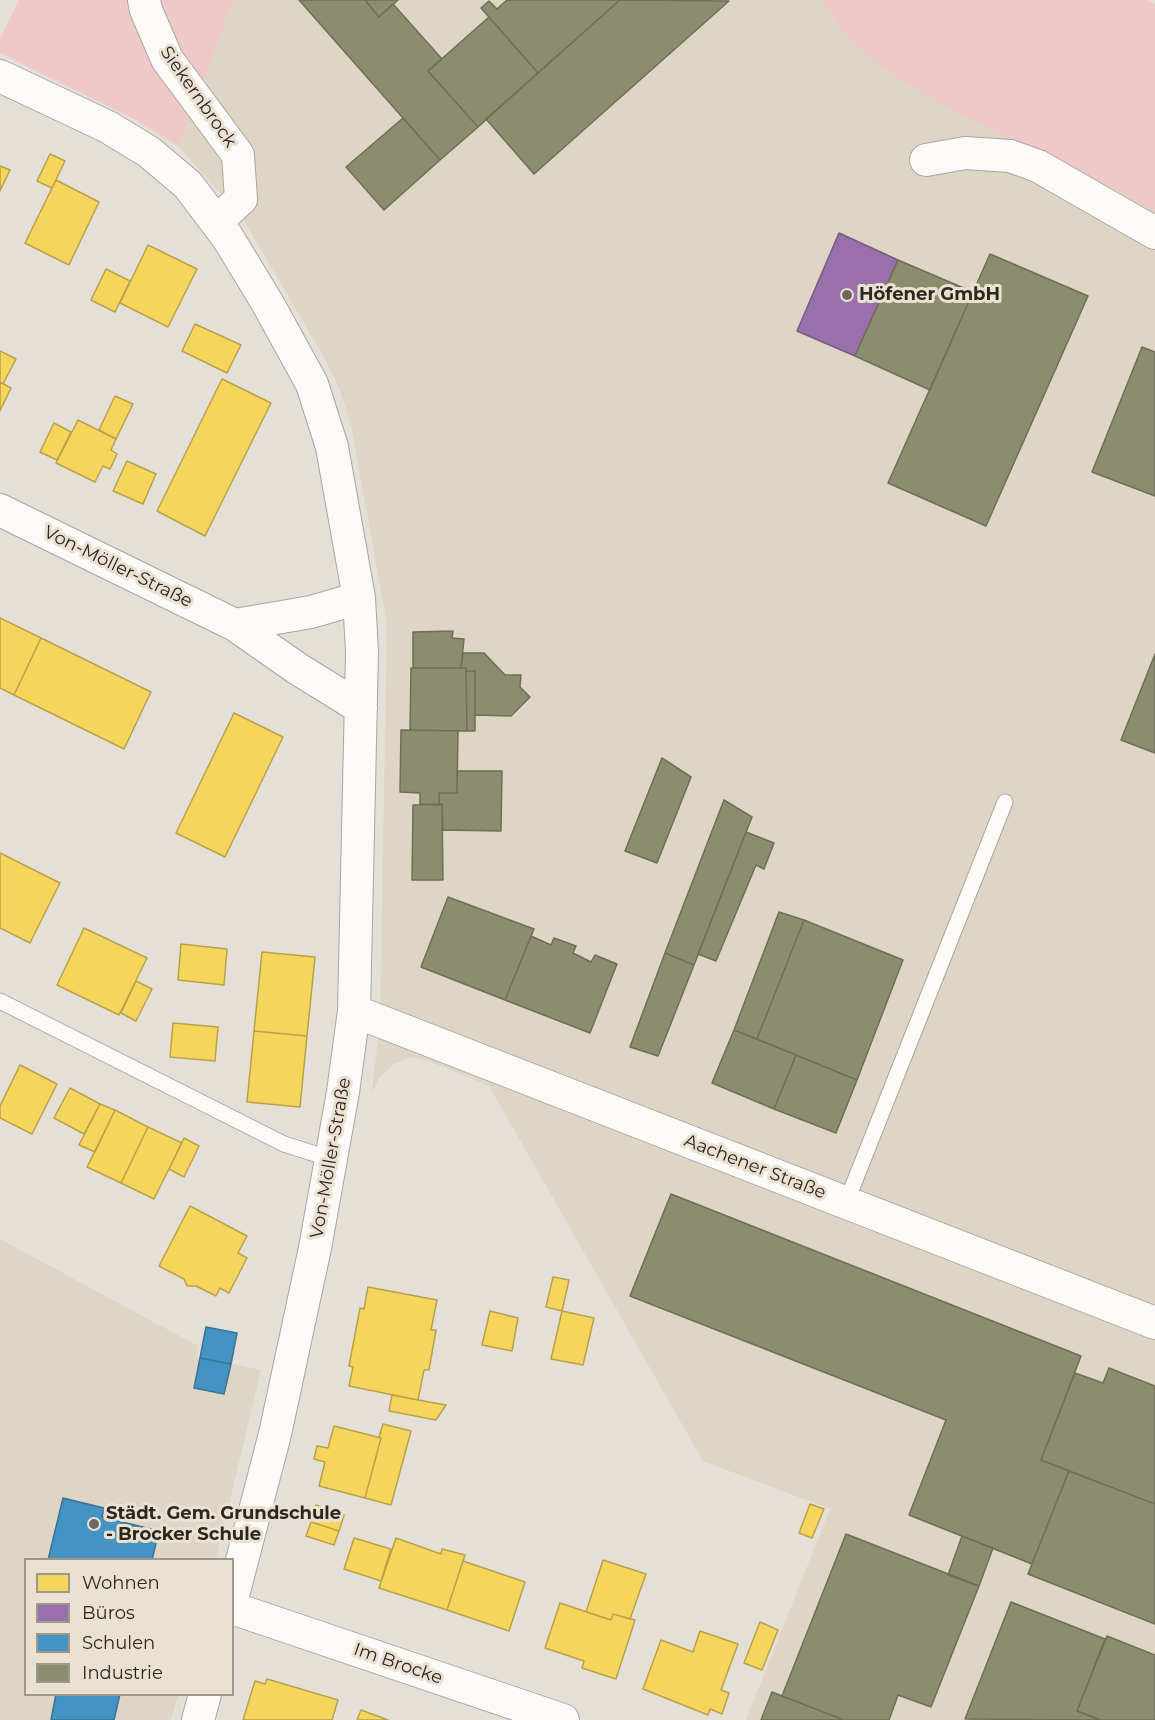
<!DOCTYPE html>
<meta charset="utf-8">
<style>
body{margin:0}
#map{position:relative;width:1155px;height:1720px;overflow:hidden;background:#e4e0d7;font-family:Montserrat,sans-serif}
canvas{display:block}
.legend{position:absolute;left:24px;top:1558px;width:210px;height:138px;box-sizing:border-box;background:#eae1d1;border:2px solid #9e978b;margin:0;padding:8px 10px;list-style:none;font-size:18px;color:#2b2721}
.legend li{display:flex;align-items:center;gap:12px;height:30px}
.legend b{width:30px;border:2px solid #9e978b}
</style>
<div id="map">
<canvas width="1155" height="1720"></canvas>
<ul class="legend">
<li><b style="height:16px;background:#f6d55c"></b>Wohnen</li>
<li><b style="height:16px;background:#9970ab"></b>Büros</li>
<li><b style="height:16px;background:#4393c3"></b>Schulen</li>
<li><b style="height:16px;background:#8c8c6e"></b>Industrie</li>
</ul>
</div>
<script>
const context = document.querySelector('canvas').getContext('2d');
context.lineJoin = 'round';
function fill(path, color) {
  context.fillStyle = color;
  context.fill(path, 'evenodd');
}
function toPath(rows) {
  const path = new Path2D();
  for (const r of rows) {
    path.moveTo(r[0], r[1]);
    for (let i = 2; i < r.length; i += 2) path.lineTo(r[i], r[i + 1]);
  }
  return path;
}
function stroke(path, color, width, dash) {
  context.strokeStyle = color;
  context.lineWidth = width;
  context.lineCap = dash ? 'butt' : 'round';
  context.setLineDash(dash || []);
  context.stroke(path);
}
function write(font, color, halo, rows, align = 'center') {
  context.font = font + ' Montserrat,sans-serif';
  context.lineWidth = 6;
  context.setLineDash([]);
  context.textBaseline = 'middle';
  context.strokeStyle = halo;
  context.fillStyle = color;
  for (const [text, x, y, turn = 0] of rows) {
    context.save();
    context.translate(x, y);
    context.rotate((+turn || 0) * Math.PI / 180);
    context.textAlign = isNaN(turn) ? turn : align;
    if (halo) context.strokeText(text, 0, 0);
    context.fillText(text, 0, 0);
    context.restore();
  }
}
fill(toPath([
 [234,0,823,0,842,32,870,58,959,114,1069,165,1155,212,1155,1720,746,1720,830,1509,703,1461,489,1086,431,1062,412,1057,394,1064,379,1078,372,1093,380,1019,387,623,351,425,340,390,321,352,243,219,179,147],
 [0,1239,198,1346,197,1356,261,1370,216,1559,26,1560,26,1694,178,1695,171,1720,0,1720]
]), '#ded5c5');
fill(toPath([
 [19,0,234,0,179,147,136,120,0,53,0,39],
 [823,0,1148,0,1155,4,1155,212,1069,165,959,114,902,80,870,58,842,32]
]), '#eec9c6');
const homes = toPath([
 [50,154,65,161,52,188,37,181,50,154],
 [0,166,10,170,0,191,0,166],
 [56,180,99,202,69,265,25,243,56,180],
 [148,245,197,269,168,327,120,303,148,245],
 [106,269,130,281,115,312,91,300,106,269],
 [195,324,241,345,227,373,182,351,195,324],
 [0,351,16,359,3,384,0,382,0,351],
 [222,379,271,403,205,536,157,511,222,379],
 [0,382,11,388,0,411,0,382],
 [115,396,133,404,116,439,99,430,115,396],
 [78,420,116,439,111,450,117,454,110,469,103,466,95,482,56,463,78,420],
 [54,423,71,432,57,460,40,452,54,423],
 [127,461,156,474,143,504,113,491,127,461],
 [0,618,41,638,14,695,0,688,0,618],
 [41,638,151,692,124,749,14,695,41,638],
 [234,713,283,737,225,857,176,833,234,713],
 [0,853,60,883,30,943,0,928,0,853],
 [84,928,147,958,119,1015,57,985,84,928],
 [181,944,227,949,224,985,178,980,181,944],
 [262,952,315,957,307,1036,254,1031,262,952],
 [136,981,152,989,136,1021,121,1013,136,981],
 [173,1023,218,1027,215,1061,170,1057,173,1023],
 [254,1031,307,1036,300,1107,247,1102,254,1031],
 [20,1065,57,1084,32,1134,0,1118,0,1106,20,1065],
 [70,1088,100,1104,84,1134,54,1118,70,1088],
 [100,1104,115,1110,95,1152,79,1145,100,1104],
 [115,1110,148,1127,121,1183,87,1167,115,1110],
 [148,1127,182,1143,154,1199,121,1183,148,1127],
 [184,1138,199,1146,184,1177,169,1169,184,1138],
 [190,1206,247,1236,238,1253,247,1258,229,1293,220,1288,216,1296,196,1286,187,1286,184,1279,159,1266,190,1206],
 [553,1277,569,1280,562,1311,546,1307,553,1277],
 [368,1287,437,1300,431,1330,436,1330,429,1370,424,1370,418,1400,349,1386,353,1367,349,1366,360,1308,364,1309,368,1287],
 [490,1311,518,1318,512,1351,482,1345,490,1311],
 [562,1311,594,1318,583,1365,551,1359,562,1311],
 [392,1395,418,1400,446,1405,436,1420,389,1411,392,1395],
 [383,1424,411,1431,391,1505,365,1498,381,1438,379,1437,383,1424],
 [334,1426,381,1438,365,1498,319,1486,325,1462,314,1459,317,1446,328,1448,334,1426],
 [810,1504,824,1509,812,1538,799,1533,810,1504],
 [316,1505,344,1515,339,1531,311,1522,316,1505],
 [311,1522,339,1531,334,1545,306,1536,311,1522],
 [354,1538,391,1549,381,1581,344,1569,354,1538],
 [396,1538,441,1554,442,1549,465,1555,447,1610,379,1588,396,1538],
 [603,1560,646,1574,630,1619,613,1614,611,1620,586,1612,603,1560],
 [463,1561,525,1582,509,1631,447,1610,463,1561],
 [560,1603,611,1620,613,1614,635,1620,616,1679,582,1668,584,1661,545,1648,560,1603],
 [760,1622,778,1630,762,1670,744,1663,760,1622],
 [700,1631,738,1644,721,1690,729,1693,722,1714,710,1709,708,1715,643,1689,661,1640,693,1652,700,1631],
 [267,1679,338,1700,332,1720,243,1720,255,1681,265,1684,267,1679],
 [361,1710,388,1720,357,1720,361,1710]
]);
fill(homes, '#f6d55c');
stroke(homes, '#b9a14a', 1.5);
const offices = toPath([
 [839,233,898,260,855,356,797,331,839,233]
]);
fill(offices, '#9970ab');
stroke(offices, '#785a82', 1.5);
const schools = toPath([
 [206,1327,237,1333,231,1364,200,1358,206,1327],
 [200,1358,231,1364,224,1394,194,1388,200,1358],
 [63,1498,104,1508,102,1517,159,1531,152,1560,48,1560,63,1498],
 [56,1694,120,1694,114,1720,51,1720,56,1694]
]);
fill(schools, '#4393c3');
stroke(schools, '#3c7392', 1.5);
const industry = toPath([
 [299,0,365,0,379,17,393,4,442,59,428,71,478,127,440,160,299,0],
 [365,0,398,0,379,17,365,0],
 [507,0,620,0,538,73,481,8,489,1,497,9,507,0],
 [620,0,729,1,534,174,486,119,620,0],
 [489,17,538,73,478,127,428,71,489,17],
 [403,118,440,160,384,210,346,167,403,118],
 [990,254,1088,296,986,526,888,483,990,254],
 [898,260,973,292,930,390,855,356,898,260],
 [1142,347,1155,352,1155,496,1092,472,1142,347],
 [453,631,452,638,464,639,461,668,413,668,413,632,453,631],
 [463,653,484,653,505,675,521,675,520,687,530,697,511,716,475,715,475,671,466,671,466,668,461,668,463,653],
 [1155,654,1155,753,1121,740,1155,654],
 [411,668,466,668,467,731,410,730,411,668],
 [466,671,475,671,475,731,467,731,466,671],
 [401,730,458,731,457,793,439,793,439,805,420,804,420,793,400,792,401,730],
 [662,758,691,777,657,863,625,851,662,758],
 [457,771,502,771,501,831,443,830,442,804,439,805,439,793,457,793,457,771],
 [724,800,752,817,694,965,665,953,724,800],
 [442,804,443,880,412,880,413,805,442,804],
 [746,832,774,843,764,869,756,865,716,961,698,954,746,832],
 [448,897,534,929,505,1000,421,967,448,897],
 [779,912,804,920,757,1039,734,1030,779,912],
 [804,920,903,960,857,1080,757,1039,804,920],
 [531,936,551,945,554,938,576,946,573,953,591,962,595,955,617,964,590,1033,505,1000,531,936],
 [665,953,694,965,658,1056,630,1047,665,953],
 [734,1030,796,1055,774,1109,712,1083,734,1030],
 [796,1055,857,1080,836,1133,774,1109,796,1055],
 [671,1194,1081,1356,1041,1460,1069,1471,1032,1564,909,1515,946,1420,630,1296,671,1194],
 [1109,1368,1155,1386,1155,1504,1041,1460,1075,1373,1103,1383,1109,1368],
 [1069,1471,1155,1504,1155,1624,1028,1574,1069,1471],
 [846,1534,979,1586,931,1707,898,1695,889,1720,844,1720,782,1696,846,1534],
 [962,1536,993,1548,979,1586,948,1575,962,1536],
 [1011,1602,1105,1639,1077,1711,1100,1720,965,1719,1011,1602],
 [1107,1636,1155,1655,1155,1720,1101,1720,1077,1711,1107,1636],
 [772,1692,782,1696,844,1720,761,1720,772,1692]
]);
fill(industry, '#8c8c6e');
stroke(industry, '#6f6e57', 1.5);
const lane = toPath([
 [0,1001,284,1144,331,1159],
 [846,1203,1005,802]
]);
const street = toPath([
 [144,0,146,10,167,59,238,155,241,199,216,222],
 [0,76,108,127,149,152,188,185,228,238,268,304,312,384,332,447,359,598,362,652,354,1011,343,1092,315,1248,275,1434,232,1599],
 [926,160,965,153,1010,156,1038,166,1155,233],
 [0,510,235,625,298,669,361,708],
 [235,625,311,612,359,598],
 [354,1011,1155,1323],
 [232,1608,563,1720],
 [198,1720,205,1694]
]);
stroke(lane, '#aaa69f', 17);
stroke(street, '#aaa69f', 34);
stroke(lane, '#fbfaf9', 15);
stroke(street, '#fbfaf9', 32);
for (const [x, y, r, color] of [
 [847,295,6,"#6c6861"],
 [94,1524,6,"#6c6861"]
]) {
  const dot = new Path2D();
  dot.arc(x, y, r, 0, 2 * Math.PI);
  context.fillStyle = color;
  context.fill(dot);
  stroke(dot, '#eae1d1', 2);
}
write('18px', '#2b2721', '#eae1d1', [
 ["Siekernbrock",198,97,55],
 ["Von-Möller-Straße",118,567,26],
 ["Von-Möller-Straße",331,1158,-80],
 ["Aachener Straße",755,1167,21],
 ["Im Brocke",398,1664,19]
]);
write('bold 18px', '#2b2721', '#eae1d1', [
 ["Höfener GmbH",859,295],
 ["Städt. Gem. Grundschule",106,1514],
 ["- Brocker Schule",106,1535]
], 'left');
</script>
